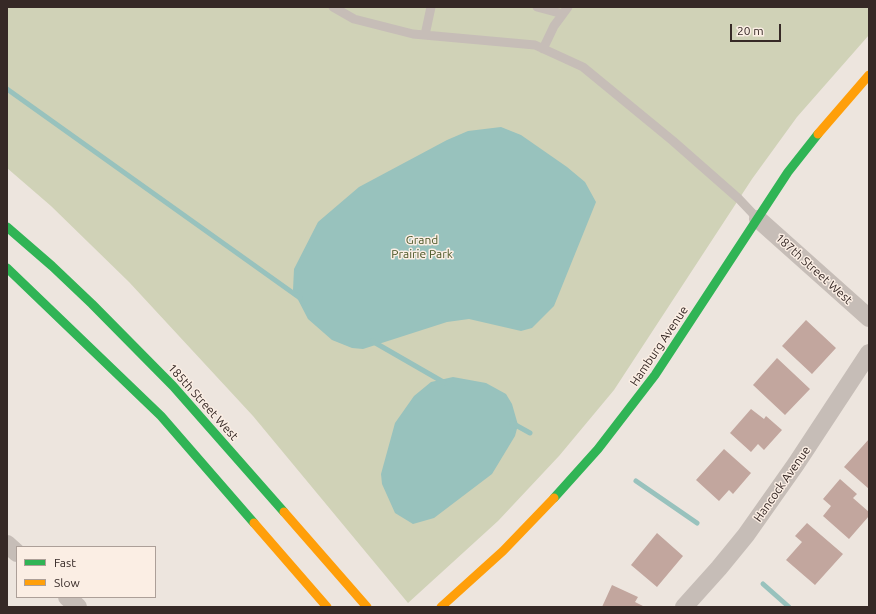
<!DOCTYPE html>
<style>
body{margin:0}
#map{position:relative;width:876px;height:614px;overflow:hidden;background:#ede5de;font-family:Ubuntu,sans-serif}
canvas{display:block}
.frame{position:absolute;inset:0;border:8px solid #362926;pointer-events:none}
.legend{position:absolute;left:16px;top:546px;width:140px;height:52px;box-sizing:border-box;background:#fbeee4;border:1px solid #ac9f98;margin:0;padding:5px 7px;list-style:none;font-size:12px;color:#362926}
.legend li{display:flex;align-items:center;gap:8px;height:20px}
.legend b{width:20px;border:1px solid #ac9f98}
.scale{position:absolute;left:730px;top:24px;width:51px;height:18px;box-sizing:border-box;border:2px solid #362926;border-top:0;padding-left:5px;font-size:12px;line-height:14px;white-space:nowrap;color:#362926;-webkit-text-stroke:3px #fbeee4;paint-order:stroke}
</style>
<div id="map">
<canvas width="876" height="614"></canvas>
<div class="frame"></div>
<ul class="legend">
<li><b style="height:5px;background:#30b455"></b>Fast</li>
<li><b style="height:5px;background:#ff9f0a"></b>Slow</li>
</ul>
<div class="scale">20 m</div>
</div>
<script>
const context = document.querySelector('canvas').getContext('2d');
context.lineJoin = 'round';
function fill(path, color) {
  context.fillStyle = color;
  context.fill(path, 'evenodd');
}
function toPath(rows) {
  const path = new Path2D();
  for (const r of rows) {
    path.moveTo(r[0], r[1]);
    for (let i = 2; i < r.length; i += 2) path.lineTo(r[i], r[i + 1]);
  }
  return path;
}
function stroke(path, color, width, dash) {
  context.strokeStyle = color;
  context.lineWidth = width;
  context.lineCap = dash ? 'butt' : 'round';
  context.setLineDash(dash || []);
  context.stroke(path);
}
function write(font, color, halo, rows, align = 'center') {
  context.font = font + ' Ubuntu,sans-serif';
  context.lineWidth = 3;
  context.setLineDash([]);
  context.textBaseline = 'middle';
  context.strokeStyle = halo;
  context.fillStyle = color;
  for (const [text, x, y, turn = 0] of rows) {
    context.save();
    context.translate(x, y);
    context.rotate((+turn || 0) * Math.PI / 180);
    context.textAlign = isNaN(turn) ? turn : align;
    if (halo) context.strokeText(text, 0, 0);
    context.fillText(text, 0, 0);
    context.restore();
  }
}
fill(toPath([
 [7,7,869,7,869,35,797,117,752,179,614,390,559,456,498,521,408,603,253,416,129,282,51,206,7,168]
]), '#d0d2b7');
fill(toPath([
 [501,127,521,135,567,167,585,182,596,202,554,306,532,328,521,331,469,319,447,322,363,349,352,348,332,340,308,319,293,290,294,269,318,222,359,187,447,140,468,131],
 [453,377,486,383,506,394,512,404,518,425,515,436,492,474,434,518,413,524,395,513,382,484,381,474,395,423,414,396,431,382]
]), '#98c2bd');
stroke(toPath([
 [7,89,300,298],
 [372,341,445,383],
 [512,423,530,433],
 [636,481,697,523],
 [763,584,789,607]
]), '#98c2bd', 5);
fill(toPath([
 [806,320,836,348,812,374,782,346],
 [777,358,810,389,785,415,753,385],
 [751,409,764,419,766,416,782,430,764,450,758,444,751,452,730,433],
 [869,439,869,489,844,467],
 [724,449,751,473,733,494,729,490,719,501,696,480],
 [840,479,857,494,853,498,869,512,869,516,849,539,823,516,831,506,823,499],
 [807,523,843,554,815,585,786,560,802,542,795,536],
 [657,533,683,556,657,587,631,565],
 [612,585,638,597,635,602,645,607,602,607]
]), '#c2a69e');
stroke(toPath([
 [333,7,354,19,413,34,535,45,583,67,673,141,739,199,757,218],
 [537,7,563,14],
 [425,35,431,7],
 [543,49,554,26,568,7]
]), '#c6bdb7', 9);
stroke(toPath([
 [758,219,869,318],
 [7,544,17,553],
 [67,597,78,607],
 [684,607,719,568,746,535,796,464,869,353]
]), '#c6bdb7', 18);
stroke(toPath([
 [7,227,52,266,92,304,173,386,284,512],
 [7,268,161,416,254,523],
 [554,498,598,449,655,375,788,172,818,134]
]), '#30b455', 9);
stroke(toPath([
 [818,134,869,75],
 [284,512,367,607],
 [254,523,327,607],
 [441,607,503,551,554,498]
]), '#ff9f0a', 9);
write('12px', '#4a5727', '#fbeee4', [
 ["Grand",422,240],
 ["Prairie Park",422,254]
]);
write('12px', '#362926', '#fbeee4', [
 ["187th Street West",814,269,42],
 ["Hamburg Avenue",659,346,-56],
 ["185th Street West",203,402,48],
 ["Hancock Avenue",782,484,-55]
]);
</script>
